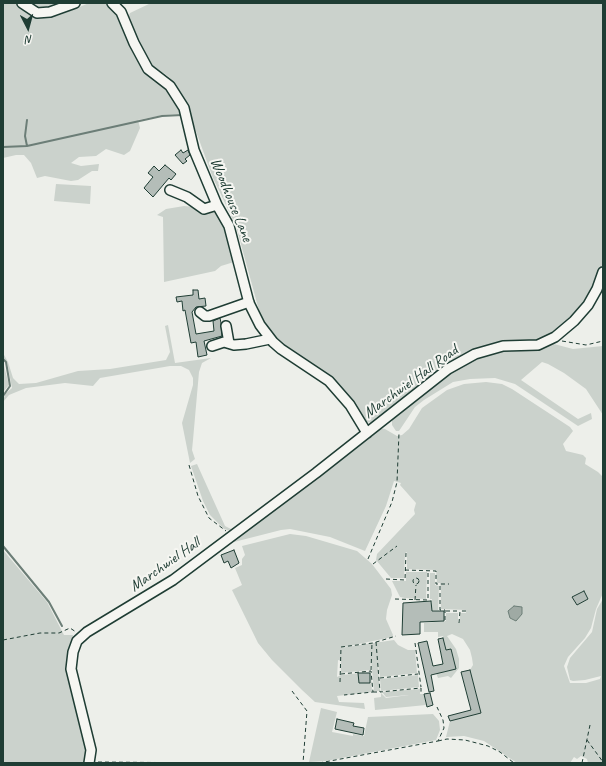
<!DOCTYPE html>
<style>
body{margin:0}
#map{position:relative;width:606px;height:766px;overflow:hidden;background:#edefea;font-family:Caveat,sans-serif}
canvas{display:block}
.frame{position:absolute;inset:0;border:4px solid #1f3d34;pointer-events:none}
.north{position:absolute;left:8px;top:8px;width:40px;height:40px;-webkit-text-stroke:3px #f6f6f2;paint-order:stroke;rotate:174deg;font-size:11px;font-weight:700;line-height:16px;text-align:center;color:#1f3d34}
.north::after{content:'';display:block;margin:auto;width:14px;height:18px;background:#1f3d34;clip-path:polygon(50% 0,100% 100%,50% 72%,0 100%)}
</style>
<div id="map">
<canvas width="606" height="766"></canvas>
<div class="frame"></div>
<div class="north">N</div>
</div>
<script>
const context = document.querySelector('canvas').getContext('2d');
context.lineJoin = 'round';
function fill(path, color) {
  context.fillStyle = color;
  context.fill(path, 'evenodd');
}
function toPath(rows) {
  const path = new Path2D();
  for (const r of rows) {
    if (r.length === 3) {
      path.moveTo(r[0] + r[2], r[1]);
      path.arc(r[0], r[1], r[2], 0, 2 * Math.PI);
      continue;
    }
    path.moveTo(r[0], r[1]);
    for (let i = 2; i < r.length; i += 2) path.lineTo(r[i], r[i + 1]);
  }
  return path;
}
function stroke(path, color, width, dash) {
  context.strokeStyle = color;
  context.lineWidth = width;
  context.lineCap = dash ? 'butt' : 'round';
  context.setLineDash(dash || []);
  context.stroke(path);
}
function write(font, color, halo, rows, align = 'center') {
  context.font = font + ' Caveat,sans-serif';
  context.lineWidth = 4;
  context.setLineDash([]);
  context.textBaseline = 'middle';
  context.strokeStyle = halo;
  context.fillStyle = color;
  for (const [text, x, y, turn = 0] of rows) {
    context.save();
    context.translate(x, y);
    context.rotate((+turn || 0) * Math.PI / 180);
    context.textAlign = isNaN(turn) ? turn : align;
    if (halo) context.strokeText(text, 0, 0);
    context.fillText(text, 0, 0);
    context.restore();
  }
}
fill(toPath([
 [3,3,16,3,33,16,47,18,60,15,89,3,109,3,118,13,134,55,141,67,171,91,183,114,163,115,138,120,140,128,130,151,124,155,106,149,96,156,79,157,71,163,81,166,99,164,98,171,92,171,78,180,71,181,45,176,37,178,31,163,24,155,16,155,3,158],
 [28,3,62,3,42,9],
 [151,3,603,3,603,262,595,286,587,300,561,328,544,339,486,346,471,351,455,361,372,423,366,422,340,385,276,339,260,314,236,226,213,178,183,96,169,77,149,63,138,41,128,18,130,13],
 [56,184,91,186,90,204,54,201],
 [184,206,214,209,228,229,234,262,221,266,215,271,164,282,163,217,157,215,166,209],
 [168,325,175,363,211,358,202,363,199,372,193,440,192,450,195,459,190,463,182,423,193,385,193,378,189,370,181,366,170,366,100,378,93,386,65,383,26,388,9,395,3,402,5,394,12,388,7,362,3,357,3,353,8,362,13,378,19,384,36,383,78,371,110,369,166,360,170,352,165,326],
 [554,344,573,349,603,346,603,415,586,389,564,373,548,364,542,362,521,380,578,419,591,413,592,419,578,426,515,384,495,378,470,379,453,382,424,400,415,407,399,431,396,431,392,425,392,417,457,369,473,359,488,353],
 [3,362,9,385,3,392],
 [486,382,502,384,512,389,570,427,573,431,563,444,566,451,583,455,586,458,585,464,598,472,602,476,603,471,603,593,596,609,591,628,585,638,568,657,564,666,570,683,586,683,600,679,601,676,585,680,573,681,570,680,567,667,570,658,592,632,597,609,603,599,603,763,588,763,587,759,581,756,577,759,574,757,570,763,517,763,484,741,464,736,446,737,450,721,481,712,470,670,473,665,472,658,470,650,463,639,452,634,447,636,456,649,459,659,459,668,451,678,448,676,438,678,436,673,456,669,451,649,446,650,443,636,438,637,438,632,424,632,424,623,446,621,446,613,458,613,458,622,460,623,460,613,466,613,466,610,441,609,441,588,440,583,437,583,436,570,407,569,407,552,405,553,404,578,391,578,376,560,377,554,415,514,414,510,416,503,400,485,401,483,394,481,386,506,365,551,330,537,290,529,281,530,230,543,234,538,379,428,385,429,397,436,402,435,409,429,422,408,447,390,464,384],
 [583,591,588,599,577,605,573,597],
 [197,464,225,526,231,529,238,527,231,531,224,529,210,515,203,501,191,466],
 [290,534,306,536,357,551,372,564,391,589,392,595,387,610,386,619,393,635,392,637,340,648,394,640,398,645,408,650,415,650,417,673,380,677,377,659,380,691,374,691,371,660,370,670,341,673,341,661,338,660,337,677,341,675,371,672,372,692,337,696,339,702,364,703,365,709,315,702,302,690,272,660,258,643,232,590,242,585,235,568,242,565,242,559,245,555,242,546],
 [3,550,47,602,64,635,73,635,69,652,87,750,84,763,3,763],
 [406,572,427,572,426,599,405,598,400,597,392,581,406,581],
 [430,573,435,573,435,585,439,586,438,610,432,610,432,599,430,599],
 [418,675,419,687,381,691,380,679],
 [420,689,420,694,424,694,426,705,375,710,374,698,381,697,381,693,386,698,409,695,386,697,382,692],
 [321,708,337,712,332,732,353,736,353,734,364,736,368,717,433,714,439,721,440,730,436,740,326,761,309,762]
]), '#cbd2cc');
const water = toPath([
 [514,606,522,607,522,614,516,621,510,618,508,611,514,606]
]);
fill(water, '#9faaa4');
stroke(water, '#6c7e77', 1);
stroke(toPath([
 [27,146,162,116,182,115],
 [3,147,27,146,25,136,27,120],
 [3,359,6,362,10,386,3,396],
 [3,546,49,602,62,626]
]), '#6c7e77', 2);
const building = toPath([
 [181,150,183,153,188,150,190,155,185,159,187,161,183,164,175,155,181,150],
 [165,165,176,174,171,180,169,178,153,197,144,188,153,177,148,173,154,166,159,171,165,165],
 [193,290,198,290,199,299,205,298,206,306,196,307,192,312,196,334,214,331,213,321,220,318,221,323,222,336,204,341,207,355,198,357,196,342,191,343,185,310,183,311,182,301,177,302,176,297,193,295,193,290],
 [234,550,239,563,231,568,228,561,224,563,221,555,234,550],
 [584,591,588,599,577,605,572,597,584,591],
 [431,601,432,611,444,611,444,621,420,622,420,634,402,635,403,603,431,601],
 [443,638,446,650,451,649,456,669,431,675,434,691,429,692,418,643,427,641,433,666,443,664,438,639,443,638],
 [470,670,481,713,450,721,448,716,471,710,461,672,470,670],
 [358,673,370,673,370,683,359,683,358,673],
 [430,693,433,705,427,707,424,694,430,693],
 [337,719,354,723,353,726,364,728,363,735,335,729,337,719]
]);
fill(building, '#b4bdb8');
stroke(building, '#1f3d34', 1);
const minor = toPath([
 [22,3,37,13,50,12,75,3],
 [112,3,121,12,134,43,148,69,170,86,184,108,194,150,217,205,229,226,249,303,260,325,273,342,281,349,329,381,350,405,367,433],
 [170,190,187,197,204,209,217,205],
 [200,312,205,316,209,316,249,302],
 [226,326,229,343],
 [212,346,224,342,234,345,246,344,270,339],
 [89,763,91,750,71,669,73,652,77,641,87,632,173,580,316,473,448,369,475,354,503,346,538,345,555,337,574,321,588,305,597,289,603,272]
]);
stroke(minor, '#1f3d34', 12);
stroke(toPath([
 [562,341,586,345,603,341],
 [189,465,198,496,209,518,226,531],
 [368,559,392,502,397,482,399,433],
 [373,564,397,546],
 [405,570,436,571,436,584,449,584],
 [416,581,3],
 [386,579,405,580,406,553],
 [440,586,440,610,445,610,445,620],
 [395,599,428,600,428,571],
 [415,600,416,585],
 [446,611,459,611],
 [459,623,460,611,466,611],
 [3,640,40,633,59,633,70,628,76,632],
 [376,642,380,692,421,688,421,694],
 [415,643,421,687],
 [371,670,372,643],
 [341,674,371,671,373,692,344,695],
 [380,678,418,674],
 [340,682,341,647,373,643,396,636],
 [292,691,307,711,303,763],
 [373,692,380,692],
 [587,740,603,762],
 [438,741,447,739,465,740,488,746,500,752,514,763],
 [98,762,214,763],
 [319,763,438,741,444,728,443,720,437,707],
 [582,763,590,725]
]), '#1f3d34', 1, [4, 3]);
stroke(minor, '#f6f6f2', 9);
write('16px', '#1f3d34', '#f6f6f2', [
 ["Woodhouse Lane",231,200,68],
 ["Marchwiel Hall Road",411,382,-36],
 ["Marchwiel Hall",165,565,-35]
]);
</script>
